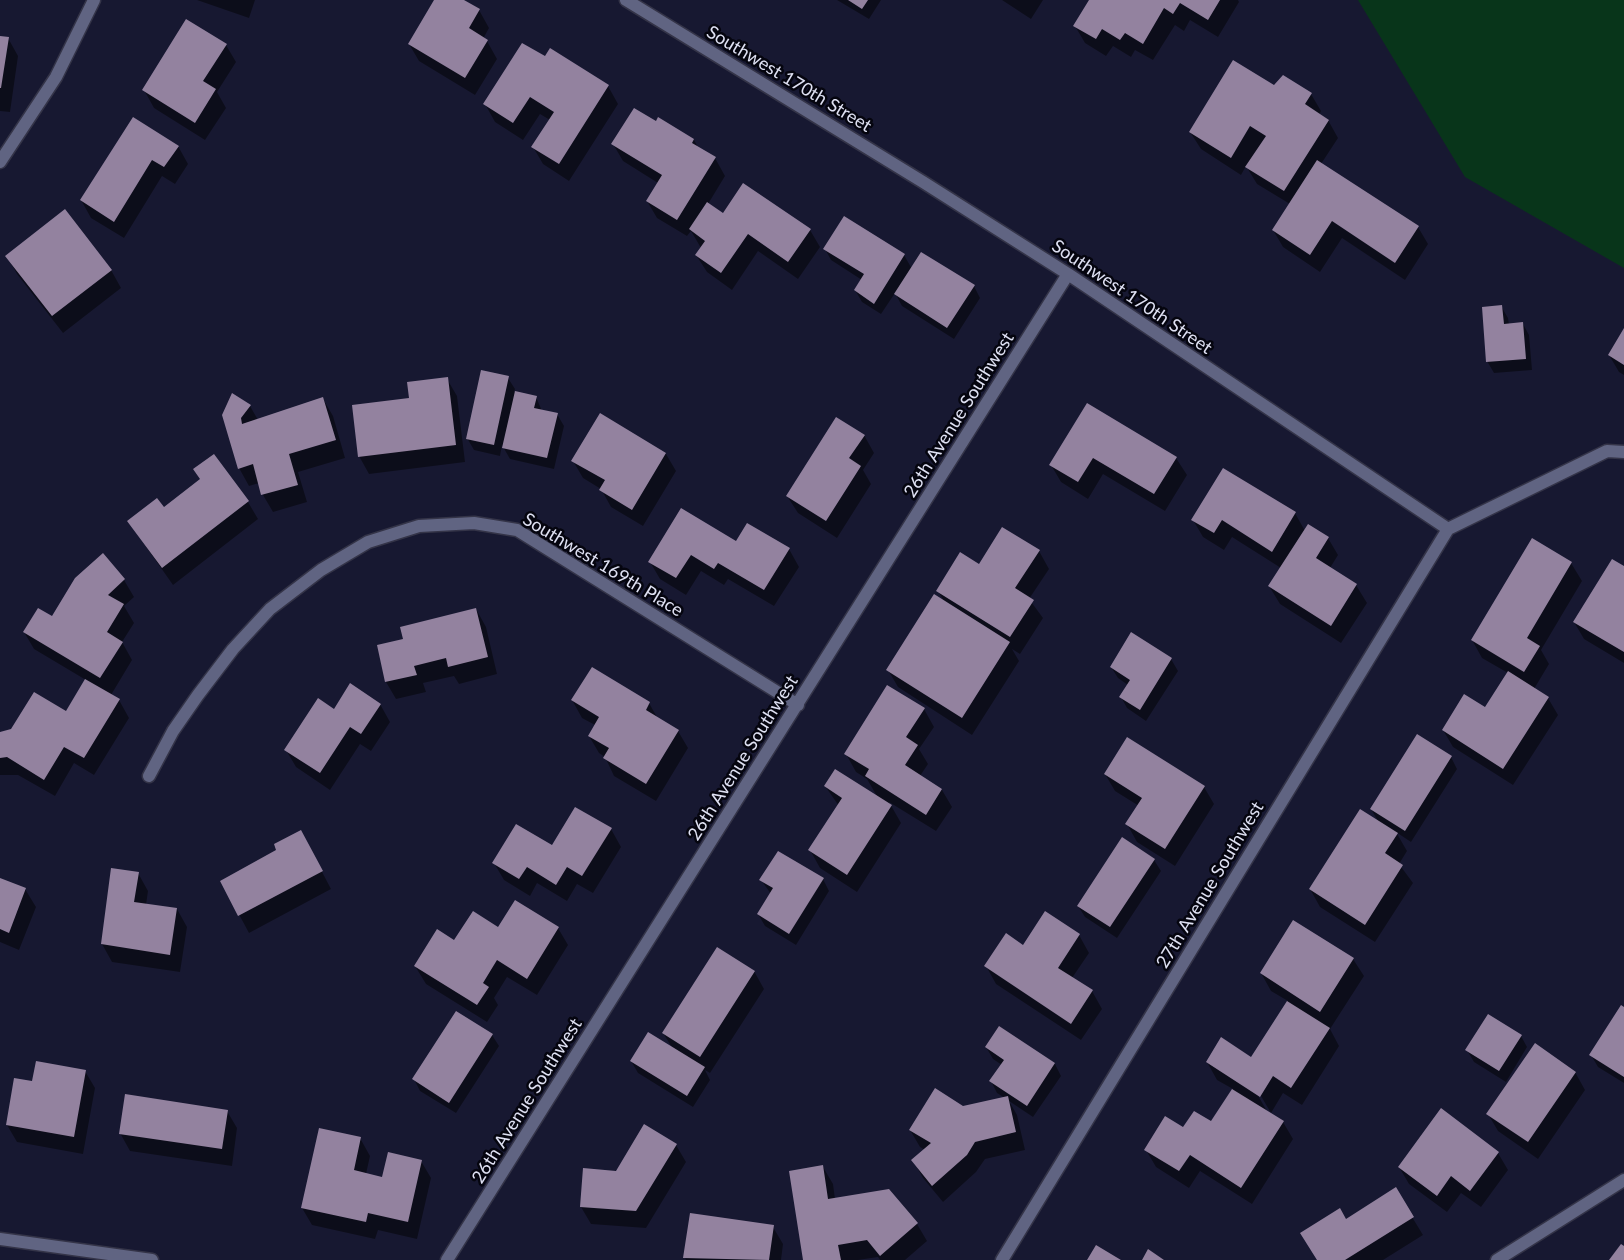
<!DOCTYPE html>
<style>
body{margin:0}
canvas{display:block;background:#171831}
</style>
<canvas width="1624" height="1260"></canvas>
<script>
const context = document.querySelector('canvas').getContext('2d');
context.lineJoin = 'round';
function fill(path, color) {
  context.fillStyle = color;
  context.fill(path, 'evenodd');
}
function toPath(rows) {
  const path = new Path2D();
  for (const r of rows) {
    path.moveTo(r[0], r[1]);
    for (let i = 2; i < r.length; i += 2) path.lineTo(r[i], r[i + 1]);
  }
  return path;
}
function stroke(path, color, width, dash) {
  context.strokeStyle = color;
  context.lineWidth = width;
  context.lineCap = dash ? 'butt' : 'round';
  context.setLineDash(dash || []);
  context.stroke(path);
}
function write(font, color, halo, rows, align = 'center') {
  context.font = font + ' Lato,sans-serif';
  context.lineWidth = 5;
  context.setLineDash([]);
  context.textBaseline = 'middle';
  context.strokeStyle = halo;
  context.fillStyle = color;
  for (const [text, x, y, turn = 0] of rows) {
    context.save();
    context.translate(x, y);
    context.rotate((+turn || 0) * Math.PI / 180);
    context.textAlign = isNaN(turn) ? turn : align;
    if (halo) context.strokeText(text, 0, 0);
    context.fillText(text, 0, 0);
    context.restore();
  }
}
fill(toPath([
 [1358,0,1624,0,1624,268,1465,177]
]), '#08351a');
fill(toPath([
 [197,0,255,0,249,18],
 [436,0,462,0,479,10,489,28,483,39,487,41,497,59,475,95,419,61,409,44],
 [837,0,881,0,869,19],
 [1002,0,1043,0,1031,19],
 [1091,0,1238,0,1239,2,1218,37,1190,20,1184,31,1175,25,1153,60,1135,50,1131,57,1113,46,1106,56,1085,43,1075,26],
 [0,37,8,38,18,56,10,112,0,111],
 [226,45,236,62,217,92,226,108,205,140,154,108,144,90],
 [545,58,608,86,618,104,569,181,543,164,533,147,550,120,540,114,523,140,495,122,485,104],
 [1275,87,1311,94,1321,111,1319,115,1328,120,1338,138,1321,164,1418,227,1428,244,1405,280,1342,238,1320,272,1283,247,1273,230,1290,204,1257,184,1246,166,1241,175,1201,149,1190,132],
 [133,119,178,146,188,164,175,184,162,176,124,238,91,218,81,200],
 [656,123,694,140,699,149,715,158,725,176,708,204,723,214,810,230,820,247,798,279,758,251,732,290,707,272,696,255,701,248,691,231,687,236,657,218,647,201,658,183,623,161,613,144],
 [844,217,904,255,912,269,974,286,980,298,954,339,902,306,895,293,881,314,862,302,855,290,862,280,831,260,825,249],
 [7,256,111,270,121,288,63,333,17,274],
 [1501,306,1508,318,1509,325,1523,324,1529,335,1532,370,1494,373,1487,361],
 [1624,331,1624,375,1619,372,1609,355],
 [508,378,515,389,514,392,536,397,542,411,557,414,564,426,554,469,510,459,502,445,500,456,474,450,467,438],
 [447,379,457,396,465,462,369,474,359,456,410,399],
 [323,399,333,416,345,458,298,472,307,502,273,512,263,495,259,483,249,486,239,468,224,415,250,406,258,420],
 [1087,404,1176,458,1187,475,1165,511,1103,474,1088,499,1061,482,1051,465],
 [864,435,874,453,863,470,871,484,837,538,798,513,787,496],
 [666,454,676,471,643,526,611,507,601,489,583,478,573,461],
 [248,502,258,519,173,585,128,521,164,508],
 [1295,513,1305,531,1328,538,1338,555,1330,568,1356,585,1367,603,1341,643,1280,604,1269,586,1281,568,1232,537,1224,550,1203,537,1193,520],
 [1533,540,1571,563,1582,581,1541,650,1549,664,1534,689,1548,698,1558,715,1513,785,1453,747,1443,730,1485,709,1508,673,1482,658,1472,640],
 [736,543,789,549,799,567,774,606,728,579,724,585,701,571,686,595,660,579,650,562],
 [1039,551,1049,569,1029,599,1043,618,1020,654,1012,649,1019,661,972,735,898,687,888,670,945,603,938,591,979,566],
 [1624,568,1624,663,1584,639,1574,622],
 [124,580,134,597,124,606,134,623,122,642,132,660,111,695,119,700,129,718,94,775,74,763,55,796,18,775,0,775,0,733,66,712,86,680,34,649,24,632],
 [476,609,486,627,497,674,459,684,454,676,423,683,426,692,396,699,386,682,404,640],
 [1171,659,1178,671,1146,721,1127,708,1121,697,1128,685,1118,678,1111,667],
 [572,700,649,703,658,719,678,731,688,748,656,801,614,776,605,757,599,753,589,736,595,725,582,718],
 [380,704,390,722,371,751,360,744,330,790,296,767,286,750,334,710],
 [924,709,934,727,919,749,928,764,920,776,942,790,952,807,936,831,889,802,901,823,857,892,820,868,810,850,839,806,825,786,878,798,867,779,856,772,846,754],
 [1451,757,1457,769,1411,842,1396,832,1407,851,1399,864,1413,883,1375,942,1320,907,1310,889,1379,823,1371,809],
 [1105,774,1204,787,1214,804,1175,866,1137,842,1127,824,1139,806,1115,791],
 [611,829,621,847,593,893,577,884,567,901,537,883,530,896,504,880,494,863],
 [310,849,331,889,249,933,221,881,278,850],
 [1154,860,1161,871,1117,938,1085,917,1078,906],
 [112,870,138,873,148,891,146,905,177,909,187,927,180,972,112,962,102,944],
 [0,879,25,889,36,907,19,950,0,942],
 [823,879,829,891,796,945,765,926,758,914,771,894,761,880],
 [1294,922,1353,959,1364,976,1330,1029,1339,1046,1302,1105,1283,1093,1271,1113,1258,1091,1256,1092,1268,1113,1283,1122,1293,1139,1252,1204,1200,1171,1189,1188,1156,1167,1146,1150,1183,1129,1211,1123,1233,1089,1217,1080,1207,1062,1252,1058,1288,1001,1271,991,1261,973],
 [498,928,558,928,568,945,537,995,507,977,494,998,498,1005,487,1022,426,984,415,966],
 [1079,935,1089,953,1072,978,1092,991,1102,1009,1081,1040,996,984,986,966,1024,947],
 [754,971,764,989,710,1073,705,1070,710,1080,693,1107,638,1073,631,1061,673,1049,663,1033],
 [1624,1008,1624,1083,1598,1067,1591,1055],
 [1000,1027,1055,1064,1061,1076,1033,1117,1009,1101,1017,1115,1025,1150,985,1159,976,1172,943,1202,923,1178,913,1160,925,1150,920,1147,910,1130,963,1107,1005,1098,997,1093,991,1081,1002,1065,993,1059,986,1047],
 [492,1035,499,1046,456,1113,420,1091,414,1079],
 [1521,1036,1527,1047,1506,1082,1474,1062,1467,1050],
 [85,1071,95,1088,83,1154,17,1142,7,1125,33,1083],
 [1575,1072,1585,1090,1538,1159,1498,1131,1488,1114],
 [227,1111,237,1128,232,1166,130,1151,120,1133],
 [360,1138,370,1156,366,1174,383,1178,421,1161,431,1178,417,1239,378,1230,375,1239,312,1225,302,1208],
 [676,1145,686,1162,646,1228,591,1224,581,1207,616,1172],
 [1498,1153,1508,1170,1481,1207,1461,1193,1447,1212,1409,1184,1399,1167],
 [823,1167,833,1184,835,1199,917,1224,927,1241,905,1260,880,1260,878,1257,858,1260,805,1260],
 [1395,1189,1423,1235,1383,1260,1317,1260],
 [773,1227,783,1244,781,1260,686,1260,685,1258]
]), '#0007');
fill(toPath([
 [434,0,464,0,480,9,469,28,488,40,465,78,408,44],
 [848,0,868,0,862,9],
 [1089,0,1220,0,1208,20,1180,3,1173,14,1164,8,1143,44,1125,33,1120,40,1102,29,1096,39,1073,26],
 [186,19,227,44,203,81,216,89,195,123,142,90],
 [0,36,9,37,1,88,0,88],
 [522,43,545,56,550,48,609,85,559,164,531,147,554,112,530,97,513,123,483,104],
 [1233,60,1274,85,1283,75,1312,93,1305,104,1329,120,1284,191,1245,167,1266,136,1250,126,1231,158,1189,132],
 [634,108,656,121,658,117,694,139,692,143,716,157,677,220,646,201,662,175,611,144],
 [133,117,179,146,164,167,152,160,114,222,80,200],
 [1317,160,1419,226,1395,263,1332,221,1310,255,1272,230],
 [743,183,811,229,788,262,748,234,721,273,695,255,705,241,689,229,707,202,723,213],
 [65,209,112,270,52,316,5,256],
 [844,216,905,254,874,304,854,290,864,274,823,249],
 [921,252,975,285,947,328,894,294],
 [1502,305,1504,324,1523,322,1526,359,1486,362,1482,307],
 [1624,328,1624,365,1608,355],
 [481,370,509,376,494,445,466,439],
 [448,377,456,445,358,457,352,405,409,398,407,382],
 [515,391,537,396,534,408,558,413,547,458,502,448],
 [232,393,251,405,241,418,242,424,323,397,336,440,289,454,298,485,261,495,253,464,238,469,222,415],
 [1087,403,1177,457,1154,494,1093,458,1078,482,1049,465],
 [600,413,666,453,632,510,599,490,605,480,571,461],
 [836,417,865,435,849,458,861,466,826,521,786,496],
 [214,454,249,501,162,568,127,521,157,498,164,507,200,479,193,469],
 [1223,468,1296,512,1272,552,1222,520,1214,533,1191,520],
 [681,508,736,541,747,523,790,548,764,590,718,563,714,569,691,555,676,578,648,562],
 [1308,524,1329,537,1316,558,1357,584,1331,626,1268,586],
 [1002,527,1040,550,1015,588,1034,600,1010,637,936,591,960,552,979,564],
 [1532,538,1572,562,1527,638,1540,646,1524,672,1471,640],
 [103,553,125,579,108,595,124,604,107,632,123,642,100,678,23,632,38,608,52,616,75,578],
 [1612,559,1624,566,1624,652,1573,622],
 [934,594,1010,642,962,718,886,670],
 [476,608,488,657,448,667,446,658,414,666,417,675,385,682,377,645,403,639,400,627],
 [1131,632,1172,658,1140,710,1119,697,1130,680,1110,667],
 [592,667,650,702,646,710,679,730,646,784,603,758,609,748,588,736,599,717,571,700],
 [1508,671,1549,697,1503,769,1442,730,1464,694,1485,707],
 [85,679,120,699,84,758,64,747,44,780,7,757,0,758,0,732,11,729,34,692,66,711],
 [350,683,381,704,361,734,350,727,320,773,284,750,318,698,334,709],
 [887,685,925,708,906,737,918,745,905,765,942,789,926,815,865,776,869,769,844,754],
 [1417,734,1452,756,1405,831,1370,809],
 [1127,737,1205,786,1165,849,1125,824,1142,798,1104,774],
 [835,769,892,805,847,875,808,850,842,798,824,786],
 [575,807,612,828,582,876,567,867,556,885,527,867,519,879,492,863,516,824,552,845],
 [1360,809,1398,833,1385,853,1403,865,1365,925,1309,889],
 [301,830,323,871,238,916,220,881,276,850,274,844],
 [1122,837,1155,859,1110,927,1077,906],
 [778,851,824,878,789,934,757,914,773,888,759,880],
 [111,868,139,872,134,902,177,908,170,955,101,944],
 [0,878,26,888,9,933,0,929],
 [515,900,559,927,527,979,497,960,483,983,489,987,477,1005,414,966,437,929,454,940,473,911,498,927],
 [1045,911,1080,934,1058,968,1093,990,1071,1024,984,966,1006,933,1023,945],
 [1293,920,1354,958,1320,1012,1260,973],
 [717,947,755,971,700,1057,662,1033],
 [1287,1001,1330,1028,1291,1088,1273,1076,1260,1097,1206,1062,1221,1037,1251,1057],
 [1621,1005,1624,1007,1624,1077,1589,1055],
 [456,1011,493,1034,449,1103,412,1079],
 [1488,1014,1522,1035,1499,1071,1465,1050],
 [999,1026,1055,1063,1027,1106,989,1081,1004,1060,985,1047],
 [648,1032,705,1067,687,1096,630,1061],
 [1535,1043,1576,1072,1528,1142,1486,1114],
 [36,1061,86,1070,74,1137,6,1125,14,1078,32,1081],
 [935,1088,963,1106,1008,1096,1016,1132,975,1142,967,1155,932,1186,911,1160,931,1143,909,1130],
 [1232,1089,1284,1121,1241,1188,1190,1155,1179,1171,1144,1150,1165,1116,1183,1127,1194,1111,1211,1121],
 [125,1094,228,1110,222,1149,119,1134],
 [1441,1108,1499,1152,1470,1191,1451,1176,1437,1196,1398,1167],
 [644,1124,677,1144,636,1211,580,1207,583,1168,616,1171],
 [319,1128,361,1137,354,1170,382,1177,388,1152,422,1160,408,1222,368,1213,366,1222,301,1208],
 [823,1165,828,1199,889,1189,918,1223,880,1256,867,1240,838,1245,841,1260,803,1260,789,1171],
 [1396,1187,1414,1217,1345,1260,1317,1260,1300,1233,1340,1208,1346,1219],
 [690,1213,774,1225,769,1260,683,1258],
 [1621,1244,1624,1246,1624,1260,1609,1260],
 [1096,1245,1121,1260,1087,1260],
 [1148,1249,1164,1260,1142,1260]
]), '#93829f');
const minor = toPath([
 [626,0,923,182,1068,274,1448,529,1607,451,1624,452],
 [0,162,56,77,94,0],
 [149,776,173,731,198,695,233,649,270,609,321,570,368,542,419,526,474,523,517,530,798,705],
 [447,1260,1068,274],
 [1002,1260,1448,529]
]);
const tertiary = toPath([
 [0,1239,152,1260],
 [1497,1260,1624,1180]
]);
stroke(minor, '#343448', 15);
stroke(tertiary, '#343448', 15);
stroke(minor, '#606482', 12);
stroke(tertiary, '#606482', 12);
write('18px', '#dfe1f3', '#05050f', [
 ["Southwest 170th Street",789,79,31],
 ["Southwest 170th Street",1132,297,34],
 ["26th Avenue Southwest",959,415,-58],
 ["Southwest 169th Place",603,565,31],
 ["26th Avenue Southwest",743,758,-58],
 ["27th Avenue Southwest",1210,885,-59],
 ["26th Avenue Southwest",527,1101,-58]
]);
</script>
